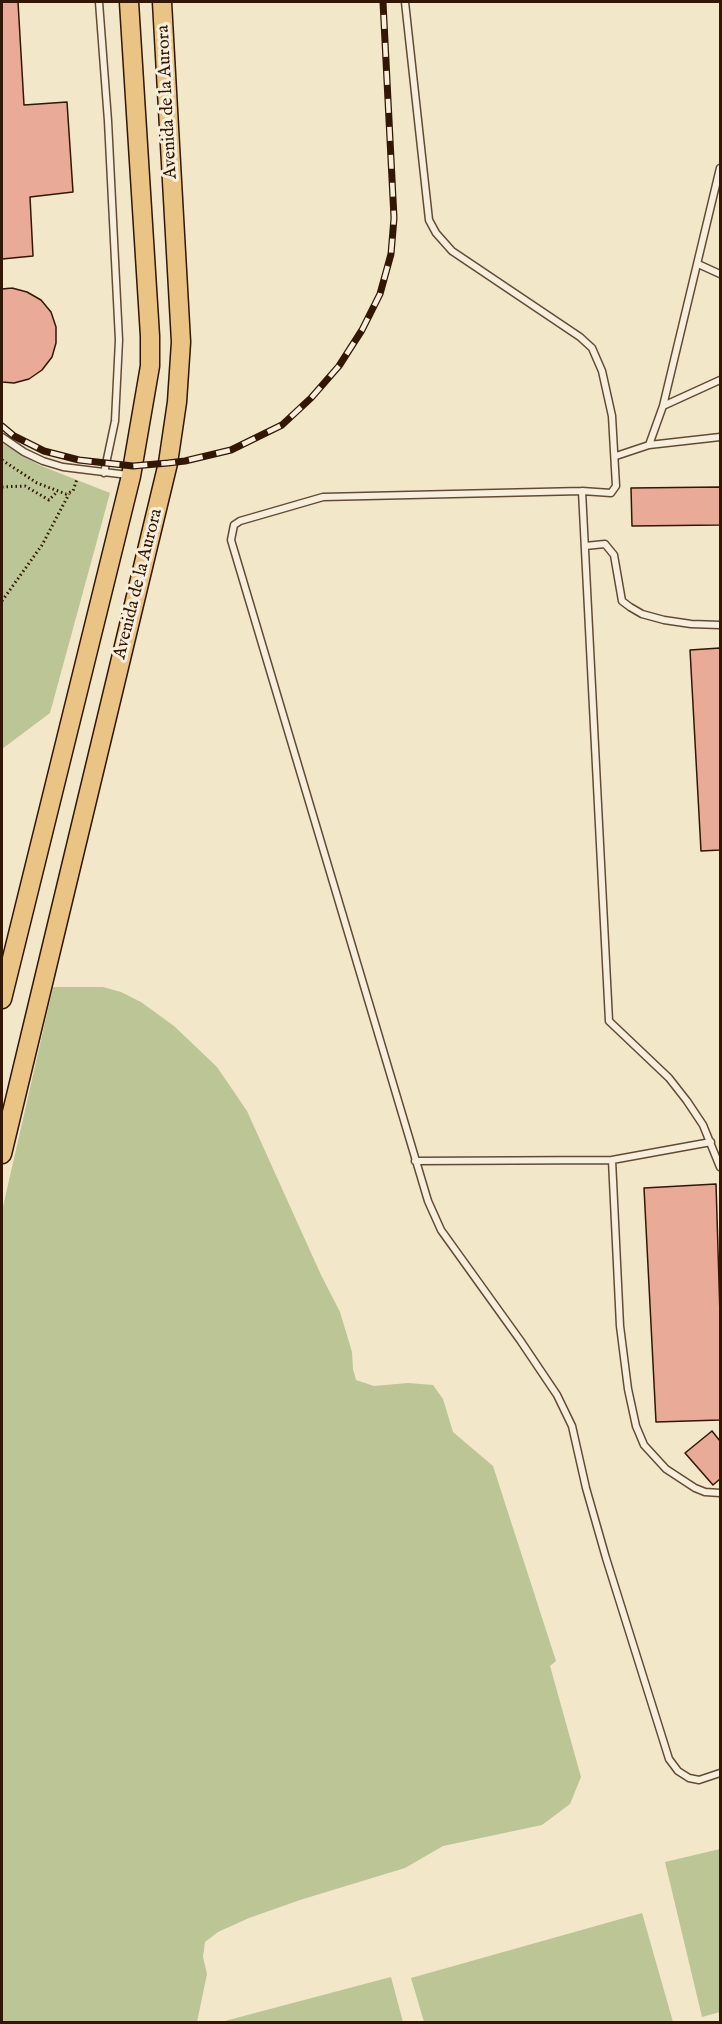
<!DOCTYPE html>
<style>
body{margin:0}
#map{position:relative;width:722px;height:2024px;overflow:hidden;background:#f2e7c8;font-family:"IM FELL English",serif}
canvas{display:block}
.frame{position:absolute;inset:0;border:3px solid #321704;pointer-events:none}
</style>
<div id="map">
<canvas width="722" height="2024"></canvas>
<div class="frame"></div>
</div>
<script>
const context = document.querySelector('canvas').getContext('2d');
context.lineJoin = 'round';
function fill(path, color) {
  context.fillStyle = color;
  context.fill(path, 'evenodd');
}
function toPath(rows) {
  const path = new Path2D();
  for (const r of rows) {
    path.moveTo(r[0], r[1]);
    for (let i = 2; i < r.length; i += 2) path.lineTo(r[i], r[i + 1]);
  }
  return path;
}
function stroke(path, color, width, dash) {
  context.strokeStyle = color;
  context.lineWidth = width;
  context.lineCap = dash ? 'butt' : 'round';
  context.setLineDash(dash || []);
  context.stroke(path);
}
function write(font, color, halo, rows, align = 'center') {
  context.font = font + ' "IM FELL English",serif';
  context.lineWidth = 6;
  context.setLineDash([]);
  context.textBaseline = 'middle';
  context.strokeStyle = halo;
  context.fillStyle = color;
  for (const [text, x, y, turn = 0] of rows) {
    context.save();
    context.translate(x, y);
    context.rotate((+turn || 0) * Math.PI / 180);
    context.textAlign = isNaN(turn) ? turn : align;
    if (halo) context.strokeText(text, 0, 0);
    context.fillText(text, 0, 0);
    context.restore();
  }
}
fill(toPath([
 [2,443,39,465,110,493,50,713,2,749],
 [53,987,103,987,121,992,141,1002,174,1026,217,1067,247,1111,321,1275,340,1312,352,1352,353,1369,356,1380,374,1386,408,1383,433,1385,443,1399,453,1432,493,1466,556,1661,550,1666,581,1777,570,1804,542,1825,443,1846,405,1868,300,1900,249,1918,218,1932,205,1942,203,1957,207,1974,197,2022,2,2022,2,1211],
 [720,1849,720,2012,702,2017,665,1862],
 [642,1913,673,2022,424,2022,411,1978],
 [391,1977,403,2022,221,2022]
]), '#bcc595');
const building = toPath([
 [2,2,18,2,24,105,67,102,73,192,30,197,33,256,2,259,2,2],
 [12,288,27,292,41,300,51,312,56,327,56,343,52,357,42,370,29,379,14,383,2,382,2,289,12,288],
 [720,487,720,525,632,526,631,488,720,487],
 [720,648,720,850,701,851,690,650,720,648],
 [716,1184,720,1315,720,1420,656,1422,644,1188,716,1184],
 [712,1431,720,1441,720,1479,713,1485,685,1453,712,1431]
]);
fill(building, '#e9aa97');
stroke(building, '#321704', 1.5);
const service = toPath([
 [99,2,108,121,119,340,115,421,104,473],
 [405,2,429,220,436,233,452,251,580,337,592,348,602,371,612,416,616,486,611,493,582,491,323,497,240,521,234,525,231,540,428,1201,441,1230,520,1340,557,1395,572,1426,586,1488,606,1558,669,1759,678,1771,689,1778,699,1780,720,1773],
 [698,264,720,274],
 [663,406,720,380],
 [2,437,24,452,43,461,63,467,128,475],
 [649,445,720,437],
 [616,456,649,445,663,406,720,168],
 [582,491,609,1021,669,1078,687,1101,703,1125,720,1167],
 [585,546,605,544,614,555,622,601,630,607,642,614,664,620,691,624,720,625],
 [612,1160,711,1142],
 [415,1161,612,1160,620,1326,628,1389,636,1426,644,1445,666,1469,695,1488,705,1492,720,1493]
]);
const primary = toPath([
 [2,999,131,476,150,366,150,336,129,2],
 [2,1154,168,463,177,402,181,342,162,2]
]);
stroke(service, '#624b35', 9);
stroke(primary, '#321704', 21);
stroke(toPath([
 [2,460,37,483,66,494,73,491,77,479],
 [2,487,25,486,49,500,57,492],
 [2,601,42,545,69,494]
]), '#321704', 3, [1.5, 3]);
stroke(service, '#f7efdb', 6);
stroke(primary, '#e9c484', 18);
const rail = toPath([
 [2,426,14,436,44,451,79,460,133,466,168,463,185,461,231,450,282,425,311,398,339,366,362,330,380,294,391,254,394,218,383,2]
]);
stroke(rail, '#321704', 7);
stroke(rail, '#f7efdb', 4.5, [14]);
write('18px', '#321704', '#f7efdb', [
 ["Avenida de la Aurora",168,102,-93],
 ["Avenida de la Aurora",139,584,-76]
]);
</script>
